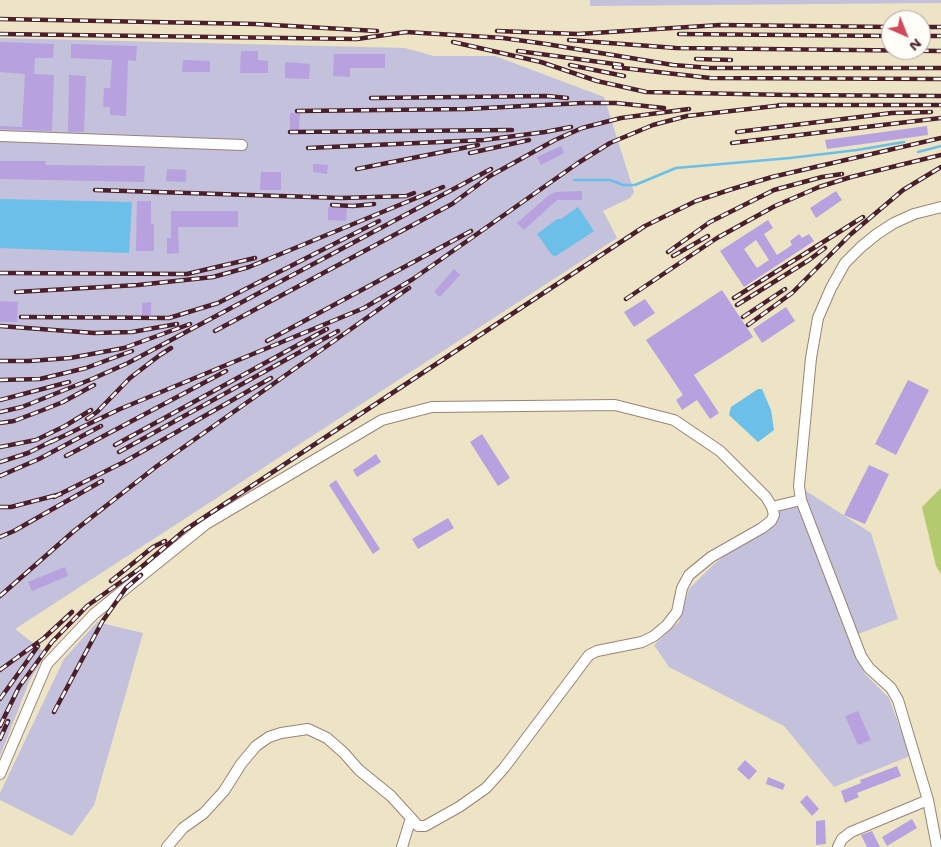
<!DOCTYPE html>
<style>
body{margin:0}
#map{position:relative;width:941px;height:847px;overflow:hidden;background:#ece4c4;font-family:"Shantell Sans",sans-serif}
canvas{display:block}
.north{position:absolute;left:881px;top:10px;width:50px;height:50px;box-sizing:border-box;background:#fdfcf7;border:1px solid #b5a4a5;border-radius:50%;rotate:136deg;font-size:14px;font-weight:700;line-height:20px;text-align:center;color:#4a1f2b}
.north::after{content:'';display:block;margin:auto;width:18px;height:22px;background:#d1495b;clip-path:polygon(50% 0,100% 100%,50% 72%,0 100%)}
</style>
<div id="map">
<canvas width="941" height="847"></canvas>
<div class="north">N</div>
</div>
<script>
const context = document.querySelector('canvas').getContext('2d');
context.lineJoin = 'round';
function fill(path, color) {
  context.fillStyle = color;
  context.fill(path, 'evenodd');
}
function toPath(rows) {
  const path = new Path2D();
  for (const r of rows) {
    path.moveTo(r[0], r[1]);
    for (let i = 2; i < r.length; i += 2) path.lineTo(r[i], r[i + 1]);
  }
  return path;
}
function stroke(path, color, width, dash) {
  context.strokeStyle = color;
  context.lineWidth = width;
  context.lineCap = dash ? 'butt' : 'round';
  context.setLineDash(dash || []);
  context.stroke(path);
}
fill(toPath([
 [590,0,941,0,941,3,590,6],
 [0,38,405,48,434,56,495,56,604,97,634,192,630,198,603,211,617,238,15,629,46,653,29,682,0,756],
 [803,489,871,533,898,619,850,637,865,674,889,698,910,756,834,787,784,726,669,667,654,645,679,622,689,589,712,566],
 [97,622,143,633,94,805,72,836,0,800,0,793,64,659]
]), '#c3c1db');
fill(toPath([
 [941,488,941,574,936,566,922,507]
]), '#b4ca6f');
fill(toPath([
 [0,199,132,202,129,253,0,248],
 [578,207,594,231,556,256,552,255,537,234,557,219,561,219],
 [758,389,762,389,771,410,774,430,758,442,729,415,731,407]
]), '#6bbfe8');
stroke(toPath([
 [918,152,941,146],
 [574,180,610,180,623,185,635,185,676,168,790,158,857,150,904,142]
]), '#6bbfe8', 2.5);
fill(toPath([
 [0,42,54,44,53,58,35,58,34,74,54,75,52,131,0,129,0,126,22,127,25,74,0,72],
 [71,44,137,46,136,61,128,60,126,116,110,115,110,107,103,107,104,88,110,88,112,60,71,58],
 [241,51,258,51,258,60,268,61,268,73,240,73],
 [334,54,385,54,385,68,350,68,350,77,333,76],
 [183,60,210,61,210,72,182,72],
 [285,62,310,64,309,79,285,78],
 [69,75,86,76,84,132,68,132],
 [290,113,300,113,299,130,290,130],
 [927,126,928,135,827,149,825,140],
 [561,146,564,153,541,165,537,157],
 [0,161,46,161,45,165,145,166,144,182,0,179],
 [313,164,328,165,327,174,313,172],
 [167,169,186,170,186,182,166,181],
 [261,172,281,172,281,190,260,190],
 [582,191,582,200,557,200,524,230,517,223,549,195,556,192],
 [836,191,842,200,816,218,810,208],
 [137,201,151,201,151,224,154,224,154,251,136,251],
 [328,207,347,208,346,221,328,220],
 [171,211,238,211,238,227,178,227,179,253,167,254,167,238,171,238],
 [768,220,773,228,764,234,777,255,792,245,790,241,799,234,802,238,809,234,814,241,744,287,720,251],
 [756,240,769,260,757,268,744,249],
 [454,269,460,275,440,297,434,292],
 [722,290,753,337,694,375,719,413,710,419,697,400,682,410,676,400,683,395,646,340],
 [645,299,655,313,634,327,624,312],
 [0,301,18,302,17,322,0,322],
 [151,302,151,315,142,315,142,303],
 [786,307,795,321,762,343,753,329],
 [908,380,929,390,896,455,875,444],
 [482,434,510,478,498,486,470,442],
 [376,454,381,462,357,477,353,470],
 [869,465,889,474,865,524,844,515],
 [336,480,380,549,373,554,329,485],
 [448,518,454,528,418,549,412,539],
 [65,567,68,576,32,591,28,582],
 [858,711,871,740,858,745,845,716],
 [745,760,757,771,749,780,737,769],
 [897,766,901,776,857,793,859,797,845,803,841,791,861,783,860,780],
 [768,777,785,784,783,790,766,784],
 [807,795,819,809,812,816,800,802],
 [912,819,917,828,887,846,882,837],
 [825,820,826,844,816,845,816,821],
 [872,831,880,847,867,847,861,835]
]), '#b7a1de');
const street = toPath([
 [0,136,242,145],
 [0,774,47,664,94,614,206,524,382,420,432,407,615,405,674,420,720,451,766,497,772,507,801,500],
 [411,818,418,826,425,826,459,807,486,788,504,768,589,655,597,651,642,642,654,636,667,625,677,612,682,588,689,575,711,557,762,528,771,521,774,515,772,507],
 [167,847,183,828,204,813,224,791,241,764,256,746,269,737,281,733,308,729,327,738,344,753,359,770,391,796,411,818,402,847],
 [838,847,842,839,851,832,928,800],
 [937,847,928,800,898,700,891,688,869,668,861,656,801,500,799,486,811,358,818,318,831,288,845,263,861,247,877,234,894,223,914,214,941,207]
]);
stroke(street, '#9b8278', 12);
stroke(street, '#fff', 10);
const rail = toPath([
 [0,19,255,24,377,31],
 [921,27,941,27],
 [497,31,578,34,720,25,891,27],
 [0,34,357,39,406,32,503,38,546,44,673,65,711,68,941,68],
 [679,34,891,36],
 [921,36,941,36],
 [569,40,676,48,941,51],
 [453,42,541,62,597,81,646,92,787,95,941,96],
 [518,51,622,65],
 [696,59,731,60],
 [570,65,624,76],
 [614,67,710,78,941,79],
 [371,98,547,96,567,98],
 [779,105,941,105],
 [297,111,466,109,582,103,616,103,664,108],
 [290,132,512,130],
 [737,132,892,113,931,112],
 [732,143,941,118],
 [308,148,484,140,545,132,571,127],
 [470,153,529,140],
 [357,169,478,145],
 [95,190,342,198,406,196,414,193],
 [332,205,353,206,374,204],
 [668,252,710,222,774,190,822,177,842,174],
 [673,256,708,236],
 [0,273,187,274,255,258],
 [16,292,138,285,213,277,249,267,443,187],
 [734,298,863,217],
 [626,299,717,238,775,206,819,187,851,177,941,155],
 [737,305,809,260,825,248],
 [21,317,169,318,218,303,379,221],
 [743,317,785,289],
 [748,325,792,293,851,234,903,190,941,167],
 [0,326,94,333,132,332,177,324],
 [215,331,452,204,490,176,555,140,582,128,621,118,689,109],
 [267,341,471,231],
 [0,361,29,361,70,358,124,348,190,324],
 [0,380,40,379,86,368,132,351],
 [0,400,69,382],
 [0,412,22,407,92,379,128,363,491,169],
 [87,419,97,412,130,378,160,355,171,348],
 [0,423,14,421,43,410,63,402,94,385],
 [51,442,120,409,364,308,413,279,578,163,610,143,653,125,687,116,784,105],
 [115,445,327,329],
 [0,447,36,440,65,426,91,410],
 [119,452,338,331],
 [66,456,226,371],
 [0,462,28,453,56,439],
 [0,476,39,459,101,426],
 [54,497,124,462,271,378],
 [0,507,11,507,61,494],
 [0,537,14,531,102,481],
 [111,581,153,547,165,541],
 [0,596,74,531,157,466,409,288],
 [0,670,44,638,72,612],
 [0,699,38,646],
 [54,712,102,622,126,588,141,575],
 [0,726,19,687,52,642,87,606,139,569,185,530,645,226,696,201,729,190,772,177,941,138],
 [0,739,8,721]
]);
stroke(rail, '#4a1f2b', 4.5);
stroke(rail, '#fdfcf7', 2.5, [8]);
</script>
